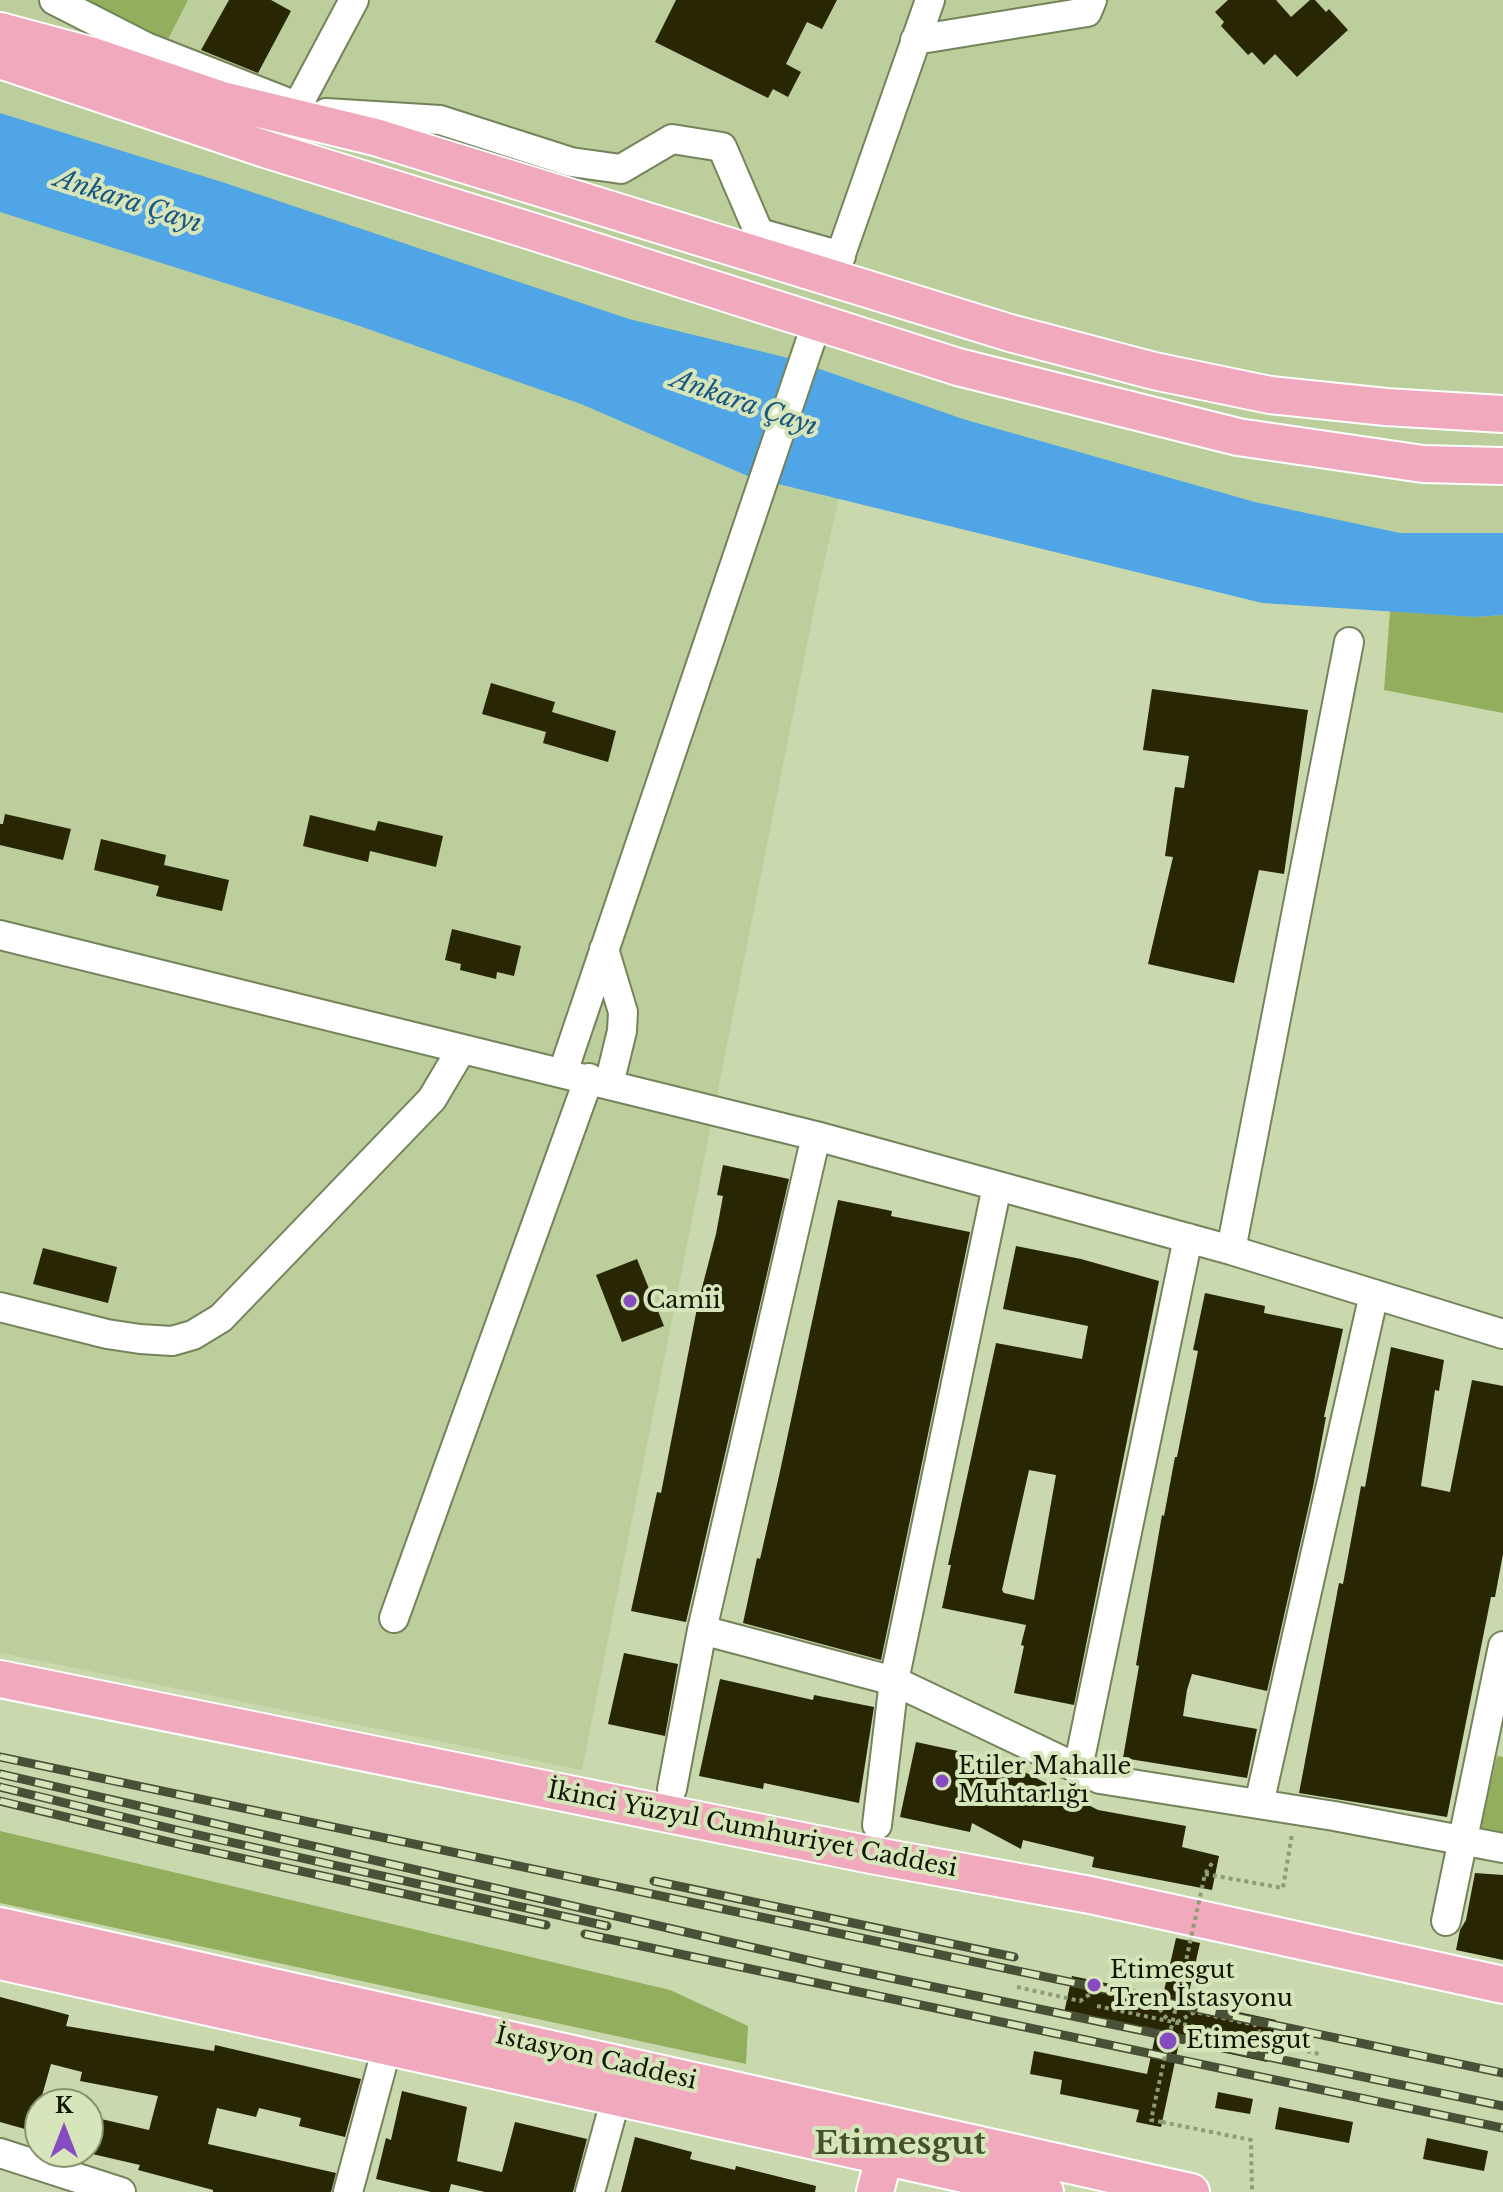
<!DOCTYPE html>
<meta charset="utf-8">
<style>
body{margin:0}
#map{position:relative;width:1503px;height:2192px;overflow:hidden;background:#c9d9ad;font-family:"Libre Baskerville",serif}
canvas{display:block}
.north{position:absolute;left:24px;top:2088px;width:80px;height:80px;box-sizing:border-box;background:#d6e6ba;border:2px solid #879372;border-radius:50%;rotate:0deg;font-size:22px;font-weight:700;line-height:32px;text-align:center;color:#111606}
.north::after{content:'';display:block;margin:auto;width:28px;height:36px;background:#864bc1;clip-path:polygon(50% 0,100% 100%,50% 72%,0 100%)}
</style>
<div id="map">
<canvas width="1503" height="2192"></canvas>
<div class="north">K</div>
</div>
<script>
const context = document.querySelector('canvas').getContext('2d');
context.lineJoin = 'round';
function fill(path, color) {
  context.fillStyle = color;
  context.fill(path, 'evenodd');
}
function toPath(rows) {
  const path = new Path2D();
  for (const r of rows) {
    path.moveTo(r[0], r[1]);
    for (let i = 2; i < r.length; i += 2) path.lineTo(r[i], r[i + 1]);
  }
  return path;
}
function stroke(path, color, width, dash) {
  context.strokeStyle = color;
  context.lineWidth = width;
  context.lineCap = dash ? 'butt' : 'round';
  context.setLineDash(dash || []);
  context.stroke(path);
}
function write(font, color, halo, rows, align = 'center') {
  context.font = font + ' "Libre Baskerville",serif';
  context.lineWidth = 8;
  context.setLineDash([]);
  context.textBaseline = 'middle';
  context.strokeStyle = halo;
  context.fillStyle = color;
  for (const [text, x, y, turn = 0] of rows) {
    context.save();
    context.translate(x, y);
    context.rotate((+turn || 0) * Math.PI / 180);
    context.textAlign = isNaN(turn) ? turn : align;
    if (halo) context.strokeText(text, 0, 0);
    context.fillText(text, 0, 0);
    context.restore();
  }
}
fill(toPath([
 [0,0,1503,0,1503,533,1400,533,1255,502,963,419,865,385,819,585,582,1770,0,1653]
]), '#bcce9c');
fill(toPath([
 [84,0,188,0,166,43],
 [1390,611,1475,617,1503,615,1503,713,1384,690],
 [1497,1756,1503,1757,1503,1833,1480,1829],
 [0,1831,670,1990,748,2026,746,2064,0,1903]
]), '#93ae5d');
fill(toPath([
 [0,113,222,182,629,319,788,358,963,419,1255,502,1400,533,1503,533,1503,615,1475,617,1262,603,750,477,581,404,348,322,0,212]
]), '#4fa5e6');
fill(toPath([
 [229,0,271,0,291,11,258,73,201,50],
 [676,0,837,0,822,29,807,22,786,64,801,72,788,97,773,89,768,98,655,42],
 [1228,0,1276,0,1291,17,1310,0,1315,0,1326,12,1329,9,1348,30,1297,77,1275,54,1264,65,1252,52,1248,55,1221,26,1224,22,1215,12],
 [491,683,555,702,552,712,616,731,608,762,543,743,546,732,482,714],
 [1152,689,1308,710,1284,874,1259,870,1234,983,1148,964,1173,857,1165,856,1175,787,1184,788,1189,756,1143,750],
 [5,814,71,829,63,860,0,845,0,824,3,824],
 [310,815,375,831,378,821,443,836,436,867,370,851,368,862,303,846],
 [101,839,166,855,164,865,229,880,222,911,156,896,159,886,94,870],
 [452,929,521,946,514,976,497,972,496,979,460,970,461,964,445,960],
 [723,1165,789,1179,686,1622,631,1611,657,1492,661,1493,698,1303,716,1234,723,1196,717,1195],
 [838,1200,892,1211,891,1216,970,1232,881,1660,743,1623,757,1558,760,1559,779,1476],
 [1016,1246,1081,1259,1159,1281,1074,1705,1014,1693,1024,1646,1021,1645,1026,1625,942,1608,951,1565,948,1565,996,1343,1082,1359,1088,1326,1003,1309],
 [1029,1470,1056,1475,1034,1600,1004,1593,1002,1590],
 [43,1248,117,1267,108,1303,33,1284],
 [637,1259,664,1326,622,1342,596,1275],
 [1205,1293,1265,1306,1264,1313,1343,1329,1324,1417,1326,1417,1313,1487,1267,1691,1192,1674,1187,1690,1183,1716,1257,1729,1247,1778,1123,1758,1139,1666,1136,1665,1162,1515,1164,1516,1175,1457,1177,1457,1198,1351,1193,1350],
 [1391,1347,1444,1360,1439,1391,1435,1390,1421,1486,1450,1492,1472,1380,1503,1386,1503,1554,1495,1597,1491,1597,1447,1817,1299,1793,1339,1583,1343,1584,1361,1486,1365,1487],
 [624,1653,678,1664,665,1736,608,1724],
 [720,1679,813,1700,814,1695,874,1707,859,1803,764,1783,763,1789,699,1776],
 [916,1742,986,1757,985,1762,1013,1766,1098,1810,1186,1826,1182,1847,1219,1856,1212,1890,1092,1867,1094,1857,1023,1840,1021,1849,972,1823,970,1832,900,1817],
 [1475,1873,1503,1875,1503,1960,1456,1950,1460,1930,1466,1920],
 [1176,1938,1200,1943,1187,2001,1276,2020,1267,2062,1179,2043,1161,2127,1136,2122,1139,2110,1060,2094,1062,2080,1030,2074,1034,2051,1147,2074,1155,2037,1063,2018,1072,1976,1163,1995],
 [0,1997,69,2015,66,2026,214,2051,215,2045,361,2079,345,2137,299,2126,301,2118,259,2108,256,2117,217,2108,208,2144,336,2173,331,2192,213,2192,213,2190,138,2170,140,2165,88,2153,88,2116,149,2130,158,2096,80,2081,82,2072,51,2064,32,2131,0,2122],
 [402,2091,467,2107,457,2161,502,2172,515,2122,587,2139,573,2192,485,2192,451,2184,449,2192,431,2192,376,2179,386,2138,391,2140],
 [1218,2092,1253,2099,1250,2114,1215,2108],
 [1279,2107,1353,2122,1349,2143,1275,2129],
 [635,2137,692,2152,690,2159,735,2170,736,2166,816,2186,815,2192,621,2192],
 [1427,2138,1488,2151,1484,2171,1423,2159]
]), '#292604');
const minor = toPath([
 [54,0,146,47,286,102],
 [915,40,1087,12,1092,0],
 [297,107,354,0],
 [326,113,440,120,571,162,621,169,672,139,722,147,759,233,841,256],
 [835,271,930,0],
 [0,935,816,1136,1231,1250,1503,1334],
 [604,949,623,1012,622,1031,609,1084],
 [563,1072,817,322],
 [1231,1250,1349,642],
 [0,1307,107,1334,140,1339,172,1341,193,1335,221,1318,432,1099,461,1050],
 [394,1618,589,1078],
 [702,1630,894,1681,1100,1779,1334,1816,1503,1848],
 [1078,1768,1188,1238],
 [672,1789,702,1630,816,1136],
 [1259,1804,1374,1294],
 [877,1825,894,1681,997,1186],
 [1446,1921,1503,1646],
 [0,2153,121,2192],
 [348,2192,387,2047],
 [590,2192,616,2098]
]);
const major = toPath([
 [0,31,93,56,222,100,375,137,1010,333,1154,371,1270,395,1386,407,1503,414],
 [0,60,265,149,531,231,958,367,1238,437,1423,464,1503,466],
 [0,1679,871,1855,1090,1895,1503,1985],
 [0,1926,1191,2192],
 [0,1961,1045,2192],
 [875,2192,890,2135]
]);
stroke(minor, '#74835a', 32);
stroke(major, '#fff', 40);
stroke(toPath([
 [1205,1874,1283,1888,1292,1834],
 [1017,1987,1080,2001,1096,1990,1154,2002,1168,2020],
 [1097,2006,1249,2038],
 [1177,2022,1195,2012,1255,2025,1265,2041,1319,2054],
 [1162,2122,1251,2140,1252,2192]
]), '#8f9c78', 4, [4, 4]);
stroke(minor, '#fff', 28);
stroke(major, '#f1a9bd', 36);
const rail = toPath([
 [0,1757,1503,2073],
 [0,1774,824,1964,1503,2106],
 [0,1787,185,1832,607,1926],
 [0,1801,182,1845,546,1925],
 [654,1881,1014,1957],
 [585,1934,1503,2128]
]);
stroke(rail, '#485038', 9);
stroke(rail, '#d6e6ba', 6, [18]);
stroke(toPath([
 [1162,2122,1151,2120,1205,1874,1214,1860]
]), '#8f9c78', 4, [4, 4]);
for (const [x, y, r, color] of [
 [630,1301,8,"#864bc1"],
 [942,1781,8,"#864bc1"],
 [1094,1985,8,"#864bc1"],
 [1168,2041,10,"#864bc1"]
]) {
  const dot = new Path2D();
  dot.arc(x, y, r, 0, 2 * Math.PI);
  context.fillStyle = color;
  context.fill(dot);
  stroke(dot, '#d6e6ba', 3);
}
write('24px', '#111606', '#d6e6ba', [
 ["Camii",646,1301],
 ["Etiler Mahalle",958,1767],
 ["Muhtarlığı",958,1795],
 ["Etimesgut",1110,1971],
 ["Tren İstasyonu",1110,1999],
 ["Etimesgut",1186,2041]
], 'left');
write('24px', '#111606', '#d6e6ba', [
 ["İkinci Yüzyıl Cumhuriyet Caddesi",752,1830,11],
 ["İstasyon Caddesi",596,2059,13]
]);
write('italic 26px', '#1a5883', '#d6e6ba', [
 ["Ankara Çayı",128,202,18],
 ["Ankara Çayı",744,404,19]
]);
write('bold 32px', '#45522c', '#d6e6ba', [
 ["Etimesgut",900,2145]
]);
</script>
